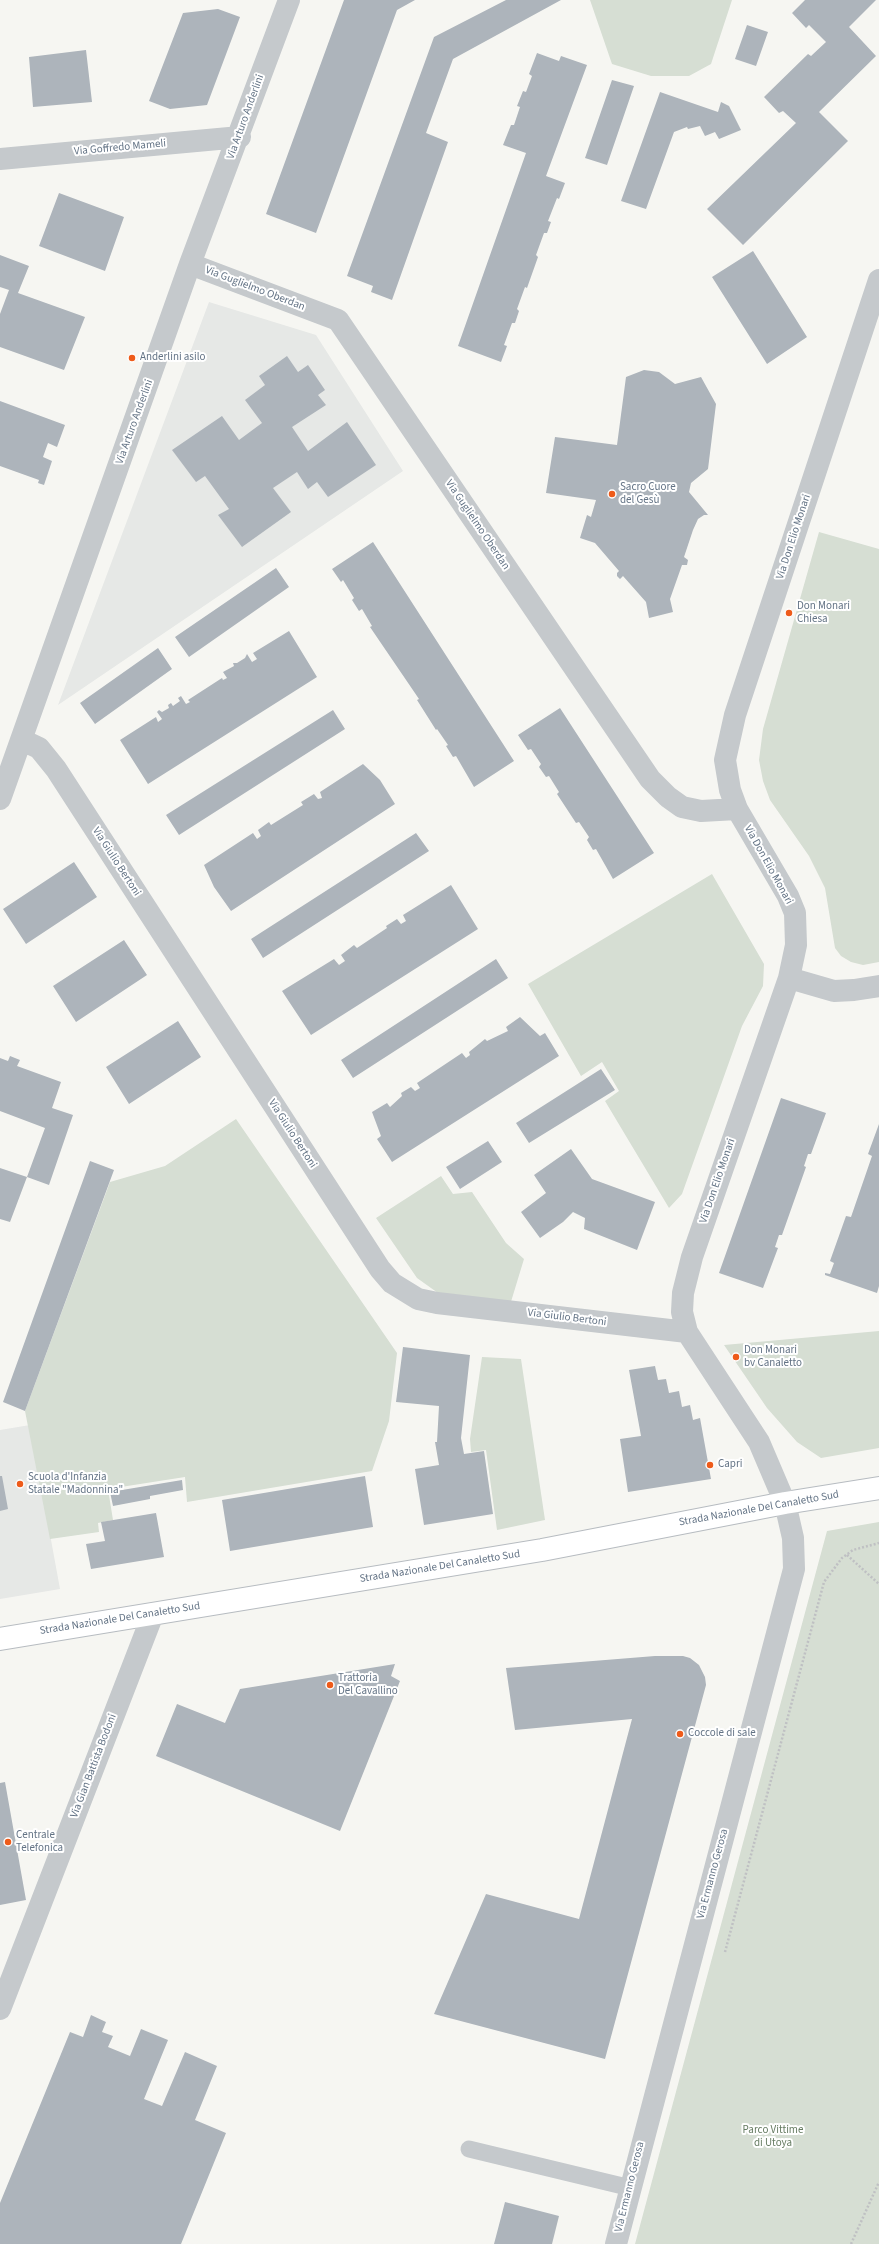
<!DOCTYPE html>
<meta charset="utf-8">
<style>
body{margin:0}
canvas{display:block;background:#f6f6f2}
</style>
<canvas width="879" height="2244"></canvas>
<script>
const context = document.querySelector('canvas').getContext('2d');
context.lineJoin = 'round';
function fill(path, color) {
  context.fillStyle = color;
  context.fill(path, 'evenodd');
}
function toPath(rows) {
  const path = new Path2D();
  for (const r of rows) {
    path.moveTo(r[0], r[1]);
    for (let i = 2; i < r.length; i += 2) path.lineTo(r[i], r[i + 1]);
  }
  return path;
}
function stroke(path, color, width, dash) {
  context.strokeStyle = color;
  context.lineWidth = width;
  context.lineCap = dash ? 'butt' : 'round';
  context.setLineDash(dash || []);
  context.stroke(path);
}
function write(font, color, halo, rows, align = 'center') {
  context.font = font + ' "Source Sans 3",sans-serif';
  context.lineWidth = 4;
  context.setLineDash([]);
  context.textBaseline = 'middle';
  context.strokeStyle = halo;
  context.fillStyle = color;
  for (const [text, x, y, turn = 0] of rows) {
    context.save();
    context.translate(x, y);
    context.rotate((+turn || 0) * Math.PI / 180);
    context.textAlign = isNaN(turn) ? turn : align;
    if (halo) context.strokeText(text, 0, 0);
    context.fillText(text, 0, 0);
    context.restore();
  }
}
fill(toPath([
 [209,302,316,335,403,471,58,705],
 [30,1425,60,1589,0,1599,0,1430]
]), '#e6e8e6');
fill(toPath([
 [590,0,732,0,711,64,689,76,651,76,612,64],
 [819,532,879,549,879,962,863,965,851,962,841,956,835,948,825,888,809,856,770,800,763,781,759,760,763,729],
 [712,874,764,964,763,986,742,1026,682,1194,669,1208,605,1101,619,1091,602,1062,581,1076,528,984],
 [236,1119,397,1353,389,1421,372,1471,187,1502,185,1477,108,1489,113,1520,98,1523,99,1532,50,1539,25,1411,110,1182,165,1166],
 [441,1176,453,1194,472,1192,506,1243,524,1259,510,1305,445,1298,417,1278,376,1218],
 [879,1331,879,1448,821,1458,797,1442,767,1408,724,1345],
 [482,1357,521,1359,545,1520,497,1530,486,1450,471,1452,470,1439],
 [879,1522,879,2244,635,2244,827,1531]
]), '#d6ded3');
fill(toPath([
 [344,0,415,0,397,10,316,233,266,214],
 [506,0,561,0,453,59,426,133,448,142,392,300,371,292,373,286,347,276,434,37],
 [805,0,876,0,849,27,876,56,819,112,848,141,743,245,707,209,796,123,783,111,779,113,764,97,808,54,811,56,826,42,809,25,806,28,792,13],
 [218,9,240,17,207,105,170,109,149,101,183,13],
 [747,25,768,32,756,66,735,59],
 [86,50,92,102,33,107,29,57],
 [537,53,559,61,561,56,587,65,546,176,565,183,559,199,557,198,548,221,551,222,547,233,544,233,536,255,538,257,527,288,525,287,517,309,519,311,515,323,512,323,504,345,507,346,501,362,458,346,526,153,503,145,511,125,514,125,520,107,517,106,523,91,526,92,532,76,529,74],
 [612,80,634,86,607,165,585,158],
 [660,92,718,112,721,102,729,106,741,130,719,139,715,132,705,136,700,126,688,129,687,127,674,132,646,209,621,201],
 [59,193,124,217,105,271,39,246],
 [753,251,807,337,767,364,712,277],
 [0,255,29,266,18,293,85,317,64,370,0,347,0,314,9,290,0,287],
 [287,356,298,372,308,365,325,390,318,395,326,405,292,427,308,451,347,422,376,465,328,497,317,482,308,489,297,472,273,488,291,512,242,547,218,515,229,509,205,476,196,482,172,450,222,416,239,440,262,423,245,400,265,385,259,376],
 [644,370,659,372,675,384,701,377,716,404,708,469,691,483,689,492,708,515,704,515,698,519,693,530,684,557,688,560,687,565,682,565,670,599,673,612,649,618,646,602,623,576,620,579,617,576,617,573,619,571,595,543,580,538,587,515,591,517,596,500,546,493,555,437,617,445,626,377],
 [0,401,65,425,57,447,48,443,43,457,52,461,44,485,38,483,39,480,0,466],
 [373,542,514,761,474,787,456,756,453,757,446,746,448,745,437,729,436,730,417,700,419,699,370,627,372,626,362,609,359,611,352,600,354,598,343,580,341,582,332,569],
 [276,568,289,587,189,657,175,637],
 [289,631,317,677,148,784,120,740,156,717,158,722,162,719,157,712,159,710,162,712,169,708,168,705,171,703,173,706,180,701,178,698,181,696,186,704,190,702,188,700,222,678,223,680,227,678,223,672,234,666,233,663,237,663,245,658,247,654,252,662,257,659,253,653],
 [158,648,172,669,95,724,80,703],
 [560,708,654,853,613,879,596,849,593,850,587,840,589,837,579,822,576,823,557,794,559,792,549,776,546,777,539,767,541,764,531,749,528,750,518,735],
 [333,710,345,729,179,835,166,815],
 [363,764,380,780,395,804,231,911,214,887,204,865,253,833,257,839,261,836,258,830,269,822,271,825,303,805,301,802,314,794,318,799,322,798,320,792],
 [416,833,429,851,263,958,251,939],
 [74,862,97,897,26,944,3,909],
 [451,885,478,929,311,1035,282,991,334,959,339,965,345,961,341,955,354,945,357,948,387,928,386,926,397,919,401,924,406,921,403,915],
 [124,940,147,975,76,1022,53,986],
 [496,959,508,978,353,1078,341,1060],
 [520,1017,540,1036,545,1033,559,1056,392,1162,377,1139,381,1136,372,1112,387,1103,390,1107,402,1096,401,1093,411,1087,415,1091,420,1088,417,1083,462,1053,466,1058,470,1055,469,1052,485,1039,487,1041,508,1031,506,1027],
 [178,1021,201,1057,129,1104,106,1067],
 [10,1056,20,1060,17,1066,61,1082,52,1108,73,1115,49,1185,27,1177,45,1128,0,1111,0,1058,8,1061],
 [601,1069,615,1090,529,1143,516,1123],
 [781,1098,826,1113,811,1154,808,1154,804,1166,806,1167,782,1235,779,1235,775,1247,778,1248,763,1288,719,1273],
 [879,1124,879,1286,877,1293,825,1275,825,1273,830,1274,834,1263,830,1261,846,1216,851,1217,872,1156,868,1154],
 [488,1141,502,1162,460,1189,446,1167],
 [571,1149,592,1179,655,1202,637,1250,584,1229,585,1218,573,1212,563,1222,540,1238,521,1212,546,1193,534,1175],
 [90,1161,114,1170,25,1411,3,1402],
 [0,1168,27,1177,10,1222,0,1219],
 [403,1347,470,1355,461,1438,464,1454,484,1451,493,1514,424,1525,415,1469,439,1465,435,1442,437,1442,439,1406,396,1402],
 [655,1366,658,1380,666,1379,669,1393,679,1391,682,1407,690,1405,693,1420,700,1418,711,1479,628,1492,620,1439,641,1436,629,1370],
 [0,1476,2,1476,8,1509,0,1511],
 [365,1476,373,1527,230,1551,222,1500],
 [182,1480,183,1490,150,1496,150,1499,113,1506,110,1492],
 [156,1513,164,1557,91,1569,86,1544,105,1541,101,1522],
 [655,1656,683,1656,690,1658,699,1665,705,1677,706,1685,605,2059,434,2014,486,1894,579,1919,632,1719,515,1730,506,1668],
 [395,1664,391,1676,400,1681,340,1831,156,1756,177,1704,225,1723,240,1689],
 [5,1782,26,1900,0,1905,0,1783],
 [91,2015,106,2022,102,2032,113,2036,108,2047,130,2056,141,2029,168,2040,144,2099,162,2106,185,2052,217,2066,195,2120,226,2133,181,2244,0,2244,0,2203,70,2032,83,2037],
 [505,2202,559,2216,552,2244,494,2244]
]), '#adb4bb');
const secondary = toPath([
 [0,1639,542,1550,785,1503,879,1488]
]);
stroke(secondary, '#b7bcc1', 24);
stroke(toPath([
 [847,1555,879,1584],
 [725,1952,824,1582,842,1558,853,1550,879,1543],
 [851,2244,879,2182]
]), '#bfc0c3', 2.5, [2, 2]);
stroke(toPath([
 [469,2149,631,2188]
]), '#c5c9cc', 17);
stroke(toPath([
 [0,159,240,137],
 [190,264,338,320,650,779,668,797,682,807,701,811,737,809],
 [22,740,39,748,56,769,380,1269,392,1283,418,1299,437,1303,687,1332],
 [0,799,190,264,289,0],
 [789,978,834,991,854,990,879,986],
 [0,2009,153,1614],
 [616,2244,794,1569,793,1538,785,1503,759,1442,687,1332,682,1312,683,1293,692,1257,789,978,796,945,795,913,788,896,737,809,730,790,725,760,735,715,879,280]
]), '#c5c9cc', 22);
stroke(secondary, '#fff', 22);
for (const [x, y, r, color] of [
 [132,358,4,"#ee5b1a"],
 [612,494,4,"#ee5b1a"],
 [789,613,4,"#ee5b1a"],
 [736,1357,4,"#ee5b1a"],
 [710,1465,4,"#ee5b1a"],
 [20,1484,4,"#ee5b1a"],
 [330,1685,4,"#ee5b1a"],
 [680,1734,4,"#ee5b1a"],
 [8,1842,4,"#ee5b1a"]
]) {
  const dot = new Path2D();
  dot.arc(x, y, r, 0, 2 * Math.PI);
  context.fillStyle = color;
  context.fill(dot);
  stroke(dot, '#fff', 1.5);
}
write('11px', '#637385', '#fff', [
 ["Via Arturo Anderlini",246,117,-70],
 ["Via Goffredo Mameli",120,148,-5],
 ["Via Guglielmo Oberdan",255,289,21],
 ["Via Arturo Anderlini",135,422,-70],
 ["Via Guglielmo Oberdan",477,525,56],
 ["Via Don Elio Monari",794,537,-72],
 ["Via Giulio Bertoni",116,862,57],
 ["Via Don Elio Monari",768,865,61],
 ["Via Giulio Bertoni",292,1134,57],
 ["Via Don Elio Monari",718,1181,-71],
 ["Via Giulio Bertoni",567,1318,7],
 ["Strada Nazionale Del Canaletto Sud",759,1509,-10],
 ["Strada Nazionale Del Canaletto Sud",440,1567,-9],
 ["Strada Nazionale Del Canaletto Sud",120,1619,-9],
 ["Via Gian Battista Bodoni",94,1766,-69],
 ["Via Ermanno Gerosa",713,1874,-75],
 ["Via Ermanno Gerosa",630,2187,-76]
]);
write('11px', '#637385', '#fff', [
 ["Anderlini asilo",140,358],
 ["Sacro Cuore",620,488],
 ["del Gesù",620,501],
 ["Don Monari",797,607],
 ["Chiesa",797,620],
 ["Don Monari",744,1351],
 ["bv Canaletto",744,1364],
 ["Capri",718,1465],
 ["Scuola d'Infanzia",28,1478],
 ["Statale \"Madonnina\"",28,1491],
 ["Trattoria",338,1679],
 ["Del Cavallino",338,1692],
 ["Coccole di sale",688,1734],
 ["Centrale",16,1836],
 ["Telefonica",16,1849]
], 'left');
write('11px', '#667c62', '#fff', [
 ["Parco Vittime",773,2131],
 ["di Utoya",773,2144]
]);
</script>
